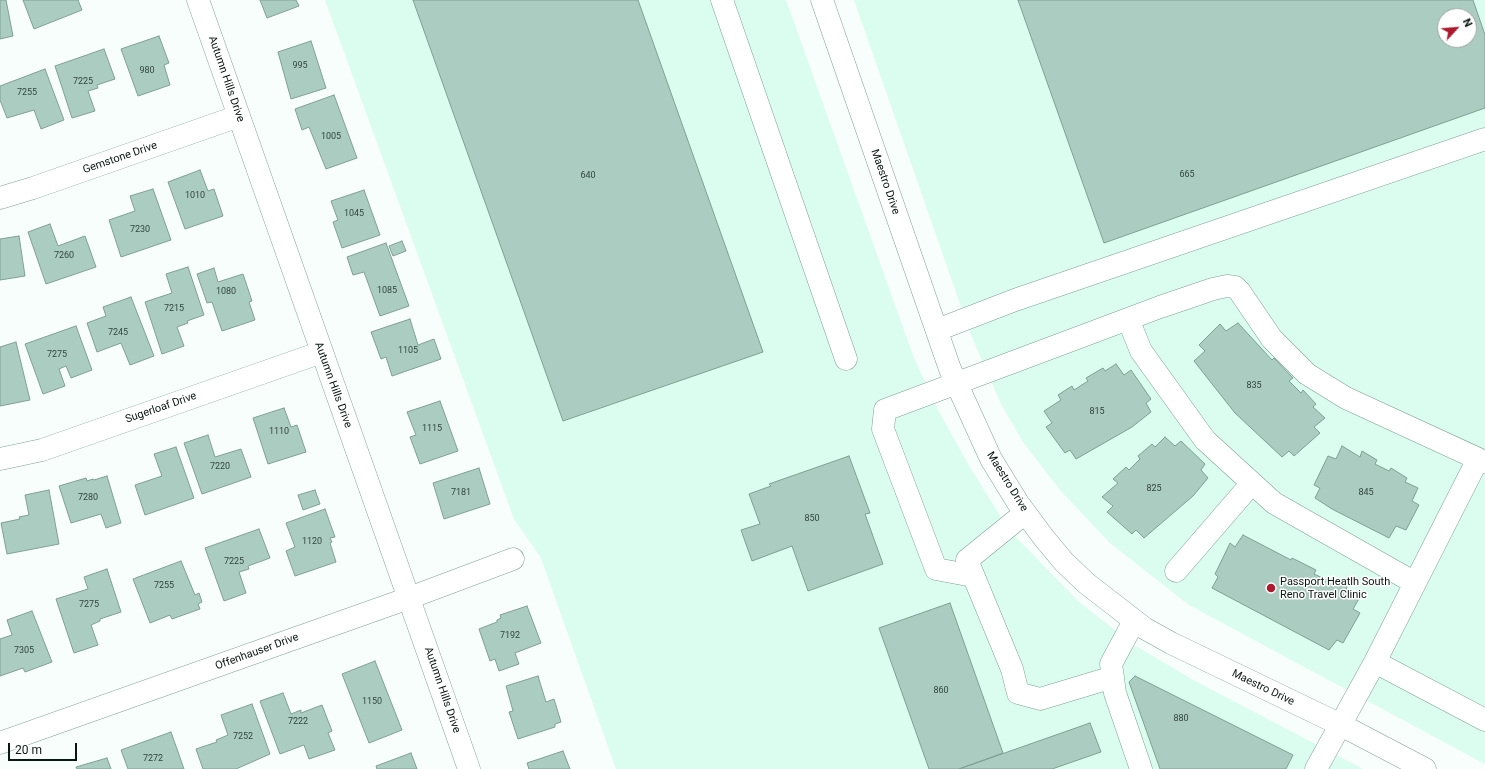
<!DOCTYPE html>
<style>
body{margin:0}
#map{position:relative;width:1485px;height:769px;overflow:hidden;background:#f7fefb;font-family:Roboto,sans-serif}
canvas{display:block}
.north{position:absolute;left:1437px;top:8px;width:40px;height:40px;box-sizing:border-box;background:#fff;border:1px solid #9da2a0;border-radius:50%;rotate:64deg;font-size:11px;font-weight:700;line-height:16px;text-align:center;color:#091612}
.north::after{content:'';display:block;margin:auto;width:14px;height:18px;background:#ae1a2d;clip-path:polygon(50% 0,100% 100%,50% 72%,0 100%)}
.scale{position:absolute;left:8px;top:743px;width:69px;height:18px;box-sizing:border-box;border:2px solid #091612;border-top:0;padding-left:5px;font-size:12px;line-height:14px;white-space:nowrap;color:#091612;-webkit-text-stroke:3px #fff;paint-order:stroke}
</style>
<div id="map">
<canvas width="1485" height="769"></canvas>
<div class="north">N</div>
<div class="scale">20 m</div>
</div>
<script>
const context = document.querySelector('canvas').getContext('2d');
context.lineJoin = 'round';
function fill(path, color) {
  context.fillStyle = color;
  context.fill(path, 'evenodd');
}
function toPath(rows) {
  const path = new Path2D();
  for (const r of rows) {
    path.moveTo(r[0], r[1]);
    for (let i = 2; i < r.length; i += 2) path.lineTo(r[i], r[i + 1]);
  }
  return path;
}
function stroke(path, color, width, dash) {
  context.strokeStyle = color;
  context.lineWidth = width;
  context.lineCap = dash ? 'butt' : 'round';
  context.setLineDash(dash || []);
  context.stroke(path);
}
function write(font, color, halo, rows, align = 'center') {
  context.font = font + ' Roboto,sans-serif';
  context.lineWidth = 3;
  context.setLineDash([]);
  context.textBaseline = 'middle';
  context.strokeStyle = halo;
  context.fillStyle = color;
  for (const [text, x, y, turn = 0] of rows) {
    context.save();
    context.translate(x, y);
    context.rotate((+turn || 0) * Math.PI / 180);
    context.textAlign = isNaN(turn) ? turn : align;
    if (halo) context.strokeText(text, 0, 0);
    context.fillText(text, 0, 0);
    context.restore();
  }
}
fill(toPath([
 [325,0,786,0,914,358,938,410,971,469,1009,530,1079,602,1134,645,1195,681,1363,769,616,769,541,558,514,519],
 [854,0,1485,0,1485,764,1189,605,1110,543,1060,490,1023,442,1001,404,971,335],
 [1445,16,1469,16,1469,40,1445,40]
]), '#dafdf0');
const building = toPath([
 [0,0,6,0,13,36,0,39,0,0],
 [23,0,78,0,82,10,34,29,23,0],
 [260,0,296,0,299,6,267,18,260,0],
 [413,0,638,0,763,352,563,421,413,0],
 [1018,0,1473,0,1485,35,1485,108,1104,243,1018,0],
 [1445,16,1469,16,1469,40,1445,40,1445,16],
 [159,36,169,63,164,65,170,85,138,96,121,49,159,36],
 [311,41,326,88,291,99,278,52,311,41],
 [104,49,115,79,97,85,98,88,88,91,95,111,72,118,55,66,104,49],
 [45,69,64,120,41,129,34,110,7,118,0,100,0,86,45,69],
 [334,95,357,158,326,169,309,127,302,130,295,109,334,95],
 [200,170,208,191,214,189,223,216,185,229,168,182,200,170],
 [153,189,171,240,121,257,109,220,135,211,130,196,153,189],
 [364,190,380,235,342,248,333,222,338,220,331,201,364,190],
 [50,224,58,246,85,236,96,267,46,284,28,232,50,224],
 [19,236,25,276,0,280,0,239,19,236],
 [402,241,406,251,393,256,389,246,402,241],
 [386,243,409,306,380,316,364,272,353,275,347,257,386,243],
 [188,267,204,315,187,321,188,323,177,327,184,346,162,354,145,302,172,293,166,274,188,267],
 [214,268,218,282,243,274,252,301,249,302,255,320,222,331,212,302,207,303,197,274,214,268],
 [131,297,154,356,130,365,121,343,97,352,87,323,106,316,103,307,131,297],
 [410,319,418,345,434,339,441,359,392,376,386,357,381,359,371,332,410,319],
 [1238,323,1272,360,1274,358,1293,378,1289,381,1301,393,1303,390,1316,404,1313,407,1325,418,1314,427,1320,433,1294,456,1289,451,1282,457,1235,413,1194,361,1205,351,1199,345,1220,324,1226,331,1238,323],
 [76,326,92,370,71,378,66,366,59,369,65,386,43,394,25,344,76,326],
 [16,342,30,400,0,406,0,347,16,342],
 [1116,364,1124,375,1131,370,1151,399,1146,403,1151,412,1132,427,1076,459,1070,450,1065,453,1046,427,1052,423,1044,411,1061,400,1058,395,1072,386,1074,390,1088,381,1086,378,1103,368,1105,371,1116,364],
 [440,401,458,451,420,464,410,437,416,435,407,412,440,401],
 [284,408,291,427,297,425,306,452,268,464,253,418,284,408],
 [208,435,215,457,241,449,251,477,202,494,184,443,208,435],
 [1165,437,1175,446,1181,441,1205,464,1201,470,1208,478,1193,496,1144,538,1136,530,1132,534,1107,512,1113,506,1102,497,1118,483,1113,479,1126,467,1129,470,1140,459,1138,456,1152,444,1155,447,1165,437],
 [1342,446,1360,457,1362,451,1377,460,1375,464,1389,471,1391,468,1407,478,1405,482,1418,488,1412,501,1419,505,1406,530,1396,526,1389,538,1332,509,1315,498,1320,488,1314,485,1328,456,1336,459,1342,446],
 [176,447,194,498,145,515,135,485,162,476,154,454,176,447],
 [849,456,870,513,865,514,883,564,808,591,792,546,752,561,741,530,760,524,749,494,771,486,769,484,849,456],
 [479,468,490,504,444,519,433,483,479,468],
 [107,476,121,523,106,528,101,514,71,523,59,486,86,478,87,481,93,479,94,480,107,476],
 [49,490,59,544,7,554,1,523,20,519,19,517,29,515,25,495,49,490],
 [315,490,320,504,303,510,298,495,315,490],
 [325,509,335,537,330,538,332,542,330,543,336,562,295,576,286,551,295,547,286,523,325,509],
 [259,529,270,558,248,566,249,569,239,572,246,593,224,601,205,548,259,529],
 [1243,535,1291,560,1292,558,1316,570,1314,574,1329,581,1331,578,1347,587,1346,591,1360,597,1353,609,1360,613,1343,643,1337,640,1329,650,1212,588,1218,577,1215,574,1217,570,1230,543,1235,547,1243,535],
 [181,561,195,595,199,593,202,602,198,604,200,609,172,619,170,615,150,623,133,579,181,561],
 [107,569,121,612,100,619,100,621,91,625,98,645,74,653,56,599,88,589,84,577,107,569],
 [950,603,1003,753,959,769,929,769,879,628,950,603],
 [527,606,541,643,515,653,519,664,499,671,495,659,490,661,479,629,497,622,497,620,501,618,500,615,527,606],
 [32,611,52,662,25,672,23,668,0,676,0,639,12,635,7,620,32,611],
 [375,661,402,730,369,743,342,674,375,661],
 [538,676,546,702,554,699,561,722,555,724,555,727,518,739,509,712,513,711,506,686,538,676],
 [1135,676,1293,755,1286,769,1160,769,1129,682,1135,676],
 [283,693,291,714,301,710,301,713,322,705,332,731,328,733,335,750,309,759,304,745,280,754,260,701,283,693],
 [252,704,270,754,236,769,203,769,196,749,217,742,216,740,228,735,221,715,252,704],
 [1090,723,1101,752,1052,769,959,769,1090,723],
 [171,732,184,769,128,769,121,750,171,732],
 [563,751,570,769,529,769,527,763,563,751],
 [411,753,417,769,377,769,376,766,411,753],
 [107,758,111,769,77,769,76,767,107,758]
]);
fill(building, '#abcdc1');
stroke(building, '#7fa094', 1);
const minor = toPath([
 [198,0,469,769],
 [722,0,846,359],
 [822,0,950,369,991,459,1018,503,1044,538,1064,562,1086,583,1144,628,1171,643,1341,725,1425,769],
 [0,198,33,188,239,116],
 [1128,319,1141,351,1205,440,1274,503,1415,583],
 [937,330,1015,300,1485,139],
 [0,459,42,450,322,352],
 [1025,513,967,560,1012,669,1018,693,1040,699,1113,677],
 [1176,571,1252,483],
 [973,576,936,569,883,429,885,410,1160,307,1213,289,1227,286,1235,287,1240,292,1272,339,1307,374,1346,398,1485,462],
 [1134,621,1111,664,1115,693,1141,769],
 [1375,662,1485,720],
 [0,743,409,598,513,559],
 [1316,769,1375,662,1478,459]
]);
stroke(minor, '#7fa095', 23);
stroke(minor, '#fff', 22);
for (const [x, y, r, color] of [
 [1271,588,5,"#ae1a2d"]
]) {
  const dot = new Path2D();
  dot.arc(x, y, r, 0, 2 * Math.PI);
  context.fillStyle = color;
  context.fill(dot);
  stroke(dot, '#fff', 1.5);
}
write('9px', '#32443e', null, [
 ["995",300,66],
 ["980",147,71],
 ["7225",83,82],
 ["7255",27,93],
 ["1005",331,137],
 ["665",1187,175],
 ["640",588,176],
 ["1010",195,196],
 ["1045",354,214],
 ["7230",140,230],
 ["7260",64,256],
 ["1085",387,291],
 ["1080",226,292],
 ["7215",174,309],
 ["7245",118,333],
 ["1105",408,351],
 ["7275",57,355],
 ["835",1254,386],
 ["815",1097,412],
 ["1115",432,429],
 ["1110",279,432],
 ["7220",220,467],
 ["825",1154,489],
 ["7181",461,493],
 ["845",1366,493],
 ["7280",88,498],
 ["850",812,519],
 ["1120",312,542],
 ["7225",234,562],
 ["7255",164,586],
 ["7275",89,605],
 ["7192",510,636],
 ["7305",24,651],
 ["860",941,691],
 ["1150",372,702],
 ["880",1181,719],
 ["7222",298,722],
 ["7252",243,737],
 ["7272",153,759]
]);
write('11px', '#091612', '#fff', [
 ["Autumn Hills Drive",226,79,71],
 ["Gemstone Drive",120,158,-19],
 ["Maestro Drive",885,182,71],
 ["Autumn Hills Drive",333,385,70],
 ["Sugerloaf Drive",161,408,-19],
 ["Maestro Drive",1007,482,58],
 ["Offenhauser Drive",257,652,-20],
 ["Maestro Drive",1263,688,26],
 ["Autumn Hills Drive",442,690,71]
]);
write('11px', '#091612', '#fff', [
 ["Passport Heatlh South",1280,582],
 ["Reno Travel Clinic",1280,595]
], 'left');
</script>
